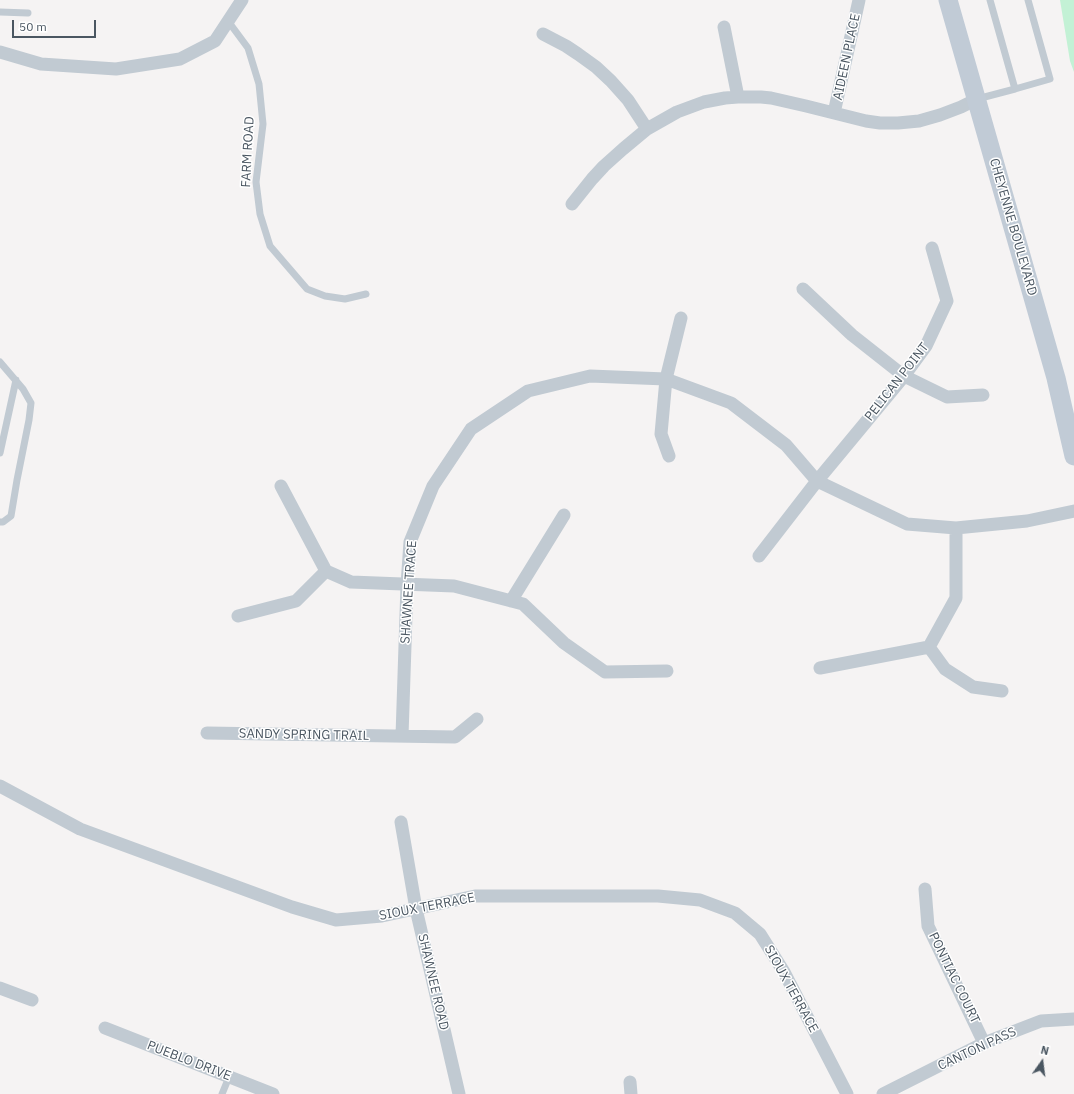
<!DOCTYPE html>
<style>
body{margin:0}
#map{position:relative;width:1074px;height:1094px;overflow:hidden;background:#f5f3f3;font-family:"IBM Plex Sans",sans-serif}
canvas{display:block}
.north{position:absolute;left:1022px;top:1042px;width:40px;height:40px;-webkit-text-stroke:3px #fff;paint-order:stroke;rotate:14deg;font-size:11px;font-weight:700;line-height:16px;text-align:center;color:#4a5661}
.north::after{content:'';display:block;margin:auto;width:14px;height:18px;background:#4a5661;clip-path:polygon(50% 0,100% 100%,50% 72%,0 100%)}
.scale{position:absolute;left:12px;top:20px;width:84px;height:18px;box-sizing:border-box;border:2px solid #4a5661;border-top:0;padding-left:5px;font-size:12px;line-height:14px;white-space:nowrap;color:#4a5661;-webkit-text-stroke:3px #fff;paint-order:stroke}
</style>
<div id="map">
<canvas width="1074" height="1094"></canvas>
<div class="north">N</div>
<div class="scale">50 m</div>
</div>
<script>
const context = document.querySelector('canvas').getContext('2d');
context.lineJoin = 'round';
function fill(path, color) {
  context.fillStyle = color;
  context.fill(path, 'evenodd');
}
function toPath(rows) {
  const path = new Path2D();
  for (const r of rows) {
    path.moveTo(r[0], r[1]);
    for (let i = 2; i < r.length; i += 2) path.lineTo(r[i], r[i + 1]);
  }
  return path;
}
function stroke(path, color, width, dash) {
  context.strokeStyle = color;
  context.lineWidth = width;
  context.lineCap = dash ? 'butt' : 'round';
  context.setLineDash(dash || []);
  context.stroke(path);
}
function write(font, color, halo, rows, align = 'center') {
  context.font = font + ' "IBM Plex Sans",sans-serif';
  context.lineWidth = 3;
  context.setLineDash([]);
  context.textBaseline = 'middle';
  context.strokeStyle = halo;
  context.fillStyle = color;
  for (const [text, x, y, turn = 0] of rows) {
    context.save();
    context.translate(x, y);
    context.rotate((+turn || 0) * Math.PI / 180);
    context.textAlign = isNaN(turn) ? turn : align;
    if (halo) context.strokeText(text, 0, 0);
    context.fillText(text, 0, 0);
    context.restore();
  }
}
fill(toPath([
 [1060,0,1074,0,1074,72,1070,61]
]), '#c3f1d5');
stroke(toPath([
 [0,12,28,13],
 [228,21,248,48,259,84,263,124,256,182,260,214,270,246,307,289,325,296,345,299,366,294],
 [1015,89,1050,79,1028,0],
 [977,99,1015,89,990,0],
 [0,362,23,389,31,403,29,420,17,480,11,516,3,522,0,522],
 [0,453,16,380],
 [222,1094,229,1077]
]), '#c1cad2', 7);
stroke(toPath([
 [724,27,738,97],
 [543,34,566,46,578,54,596,67,611,81,628,100,647,129],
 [0,52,41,64,116,69,180,59,215,41,242,0],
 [834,113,859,0],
 [572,204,592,179,604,166,623,149,647,129,677,112,704,102,725,98,738,97,761,97,771,98,806,106,866,121,880,123,898,123,919,121,940,115,961,107,977,99],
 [803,289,852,335,904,376,947,397,983,395],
 [669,456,661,434,666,379,681,318],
 [281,486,326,571,351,582,454,586,523,604,564,643,605,672,667,671],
 [759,556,817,481,904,376,926,346,947,301,932,248],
 [511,601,564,515],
 [238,616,296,601,326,571],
 [929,647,945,669,973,687,1002,691],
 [820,668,929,647,956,598,956,528],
 [207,733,455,737,477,719],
 [402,736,407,585,410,542,433,486,471,429,528,391,590,376,666,379,731,403,786,445,817,481,907,524,956,528,1027,521,1074,511],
 [0,786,80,829,292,907,336,920,382,916,475,896,658,896,700,900,735,913,760,934,784,972,847,1094],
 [401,822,416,909,459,1094],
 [925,889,928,926,984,1043],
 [0,988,32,1000],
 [105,1028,273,1094],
 [630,1082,631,1094],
 [883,1094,984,1043,1041,1021,1074,1019]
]), '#c1cad2', 13);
stroke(toPath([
 [948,0,1056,378,1074,456]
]), '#c1cbd6', 19);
write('13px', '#4a5661', '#fff', [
 ["AIDEEN PLACE",847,57,-78],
 ["FARM ROAD",248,152,-87],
 ["CHEYENNE BOULEVARD",1013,227,74],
 ["PELICAN POINT",897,382,-52],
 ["SHAWNEE TRACE",409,592,-86],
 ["SANDY SPRING TRAIL",304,735,1],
 ["SIOUX TERRACE",427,907,-11],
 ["PONTIAC COURT",954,978,64],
 ["SHAWNEE ROAD",433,982,77],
 ["SIOUX TERRACE",791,989,61],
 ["CANTON PASS",977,1049,-25],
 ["PUEBLO DRIVE",189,1061,21]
]);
</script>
